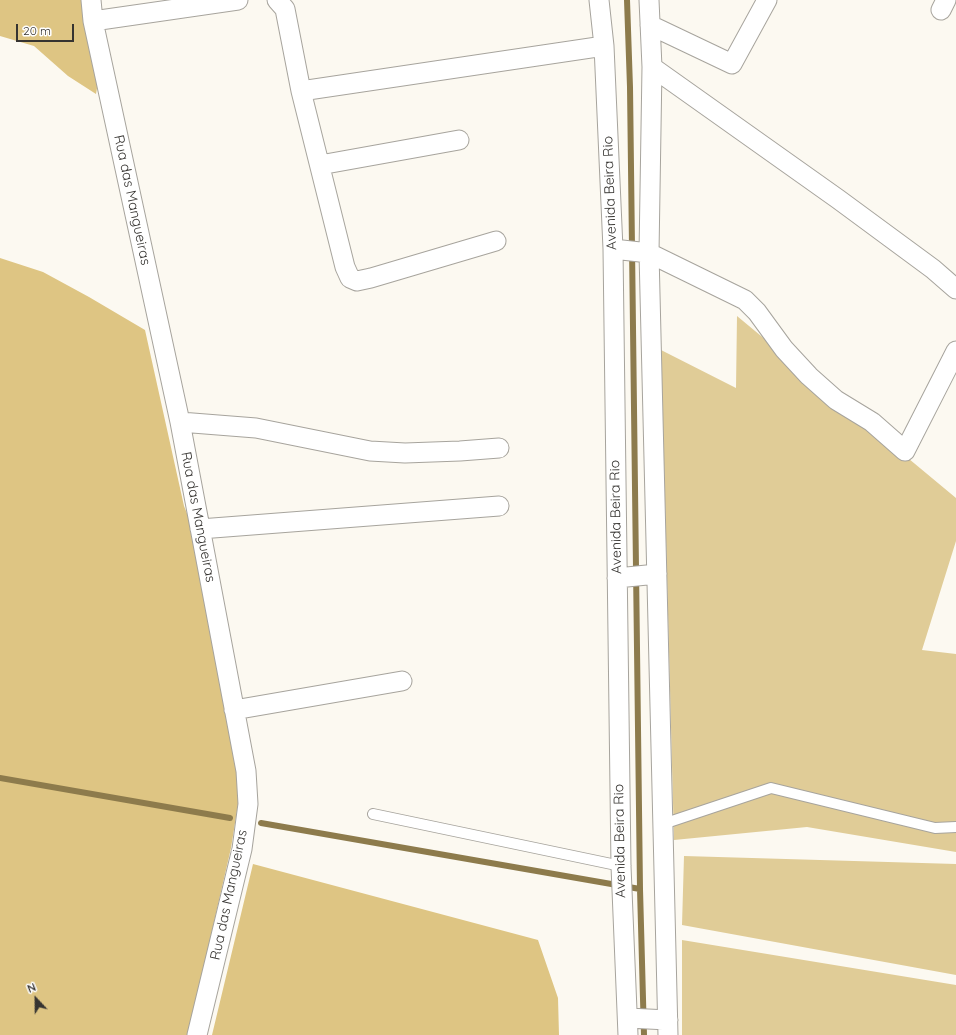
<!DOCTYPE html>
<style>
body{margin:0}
#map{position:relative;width:956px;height:1035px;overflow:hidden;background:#fcf9f1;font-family:Quicksand,sans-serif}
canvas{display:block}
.north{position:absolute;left:16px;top:979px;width:40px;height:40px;-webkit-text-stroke:3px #fff;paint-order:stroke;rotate:338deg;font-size:11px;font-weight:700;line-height:16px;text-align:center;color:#363431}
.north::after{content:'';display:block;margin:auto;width:14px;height:18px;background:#363431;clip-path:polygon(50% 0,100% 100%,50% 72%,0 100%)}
.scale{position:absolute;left:16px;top:24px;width:58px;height:18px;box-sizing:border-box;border:2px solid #363431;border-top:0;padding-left:5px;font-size:12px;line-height:14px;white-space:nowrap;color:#363431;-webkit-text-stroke:3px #fff;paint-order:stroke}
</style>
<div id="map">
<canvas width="956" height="1035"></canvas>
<div class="north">N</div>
<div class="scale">20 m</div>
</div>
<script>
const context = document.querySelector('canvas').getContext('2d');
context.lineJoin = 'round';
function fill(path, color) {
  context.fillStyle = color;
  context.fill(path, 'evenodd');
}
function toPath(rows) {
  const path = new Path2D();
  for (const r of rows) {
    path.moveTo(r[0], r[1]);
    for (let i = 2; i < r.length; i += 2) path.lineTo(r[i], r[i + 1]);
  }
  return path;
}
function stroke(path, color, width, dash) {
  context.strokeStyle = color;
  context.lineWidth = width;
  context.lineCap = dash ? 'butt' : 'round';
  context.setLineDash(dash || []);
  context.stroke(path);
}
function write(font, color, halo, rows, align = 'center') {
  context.font = font + ' Quicksand,sans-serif';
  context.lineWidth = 3;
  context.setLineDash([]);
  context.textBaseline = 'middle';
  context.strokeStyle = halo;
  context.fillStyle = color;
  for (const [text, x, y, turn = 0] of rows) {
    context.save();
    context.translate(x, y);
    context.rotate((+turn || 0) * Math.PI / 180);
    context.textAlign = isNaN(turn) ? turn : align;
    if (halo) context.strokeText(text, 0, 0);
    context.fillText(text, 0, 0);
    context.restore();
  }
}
fill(toPath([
 [737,316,956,498,956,541,922,650,956,654,956,852,807,827,674,840,661,350,736,388],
 [684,856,956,864,956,975,682,925],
 [682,940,956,985,956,1035,682,1035]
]), '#e0cc97');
fill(toPath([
 [0,0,95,0,103,53,96,94,68,76,34,46,0,36],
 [0,258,43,272,89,297,145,330,184,506,205,559,240,792,231,848,188,1035,0,1035],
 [253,864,538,940,558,998,559,1035,212,1035]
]), '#dec583');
stroke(toPath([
 [627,0,630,87,640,889],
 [0,778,230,818],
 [261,823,640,889,644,1035]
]), '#8d7b4c', 6);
const lane = toPath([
 [373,814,621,866],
 [663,824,771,788,935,828,956,827]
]);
const street = toPath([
 [91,0,93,21,180,422,246,771,248,804,242,849,197,1035],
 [277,0,285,9,301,91,345,267,350,278,357,281,371,278,496,241],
 [599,0,604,46,613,249,621,866,628,1035],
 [649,0,652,67,649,253,668,1035],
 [941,10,946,0],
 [93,21,238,0],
 [650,25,732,64,767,0],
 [652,67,838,199,933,269,956,289],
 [301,91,604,46],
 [320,165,459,140],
 [613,249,649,253,745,300,757,312,784,349,809,376,836,400,872,422,905,451,956,351],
 [180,422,256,428,370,451,405,453,460,451,499,448],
 [200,529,499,506],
 [617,578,657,574],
 [234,710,402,681],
 [628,1018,668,1020]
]);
stroke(lane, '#a7a49d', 12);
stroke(street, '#a7a49d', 21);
stroke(lane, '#fff', 10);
stroke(street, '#fff', 19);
write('14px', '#363431', '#fff', [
 ["Avenida Beira Rio",610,193,-92],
 ["Rua das Mangueiras",132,200,78],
 ["Rua das Mangueiras",198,517,79],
 ["Avenida Beira Rio",616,517,-91],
 ["Avenida Beira Rio",620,841,-91],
 ["Rua das Mangueiras",229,895,-78]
]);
</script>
